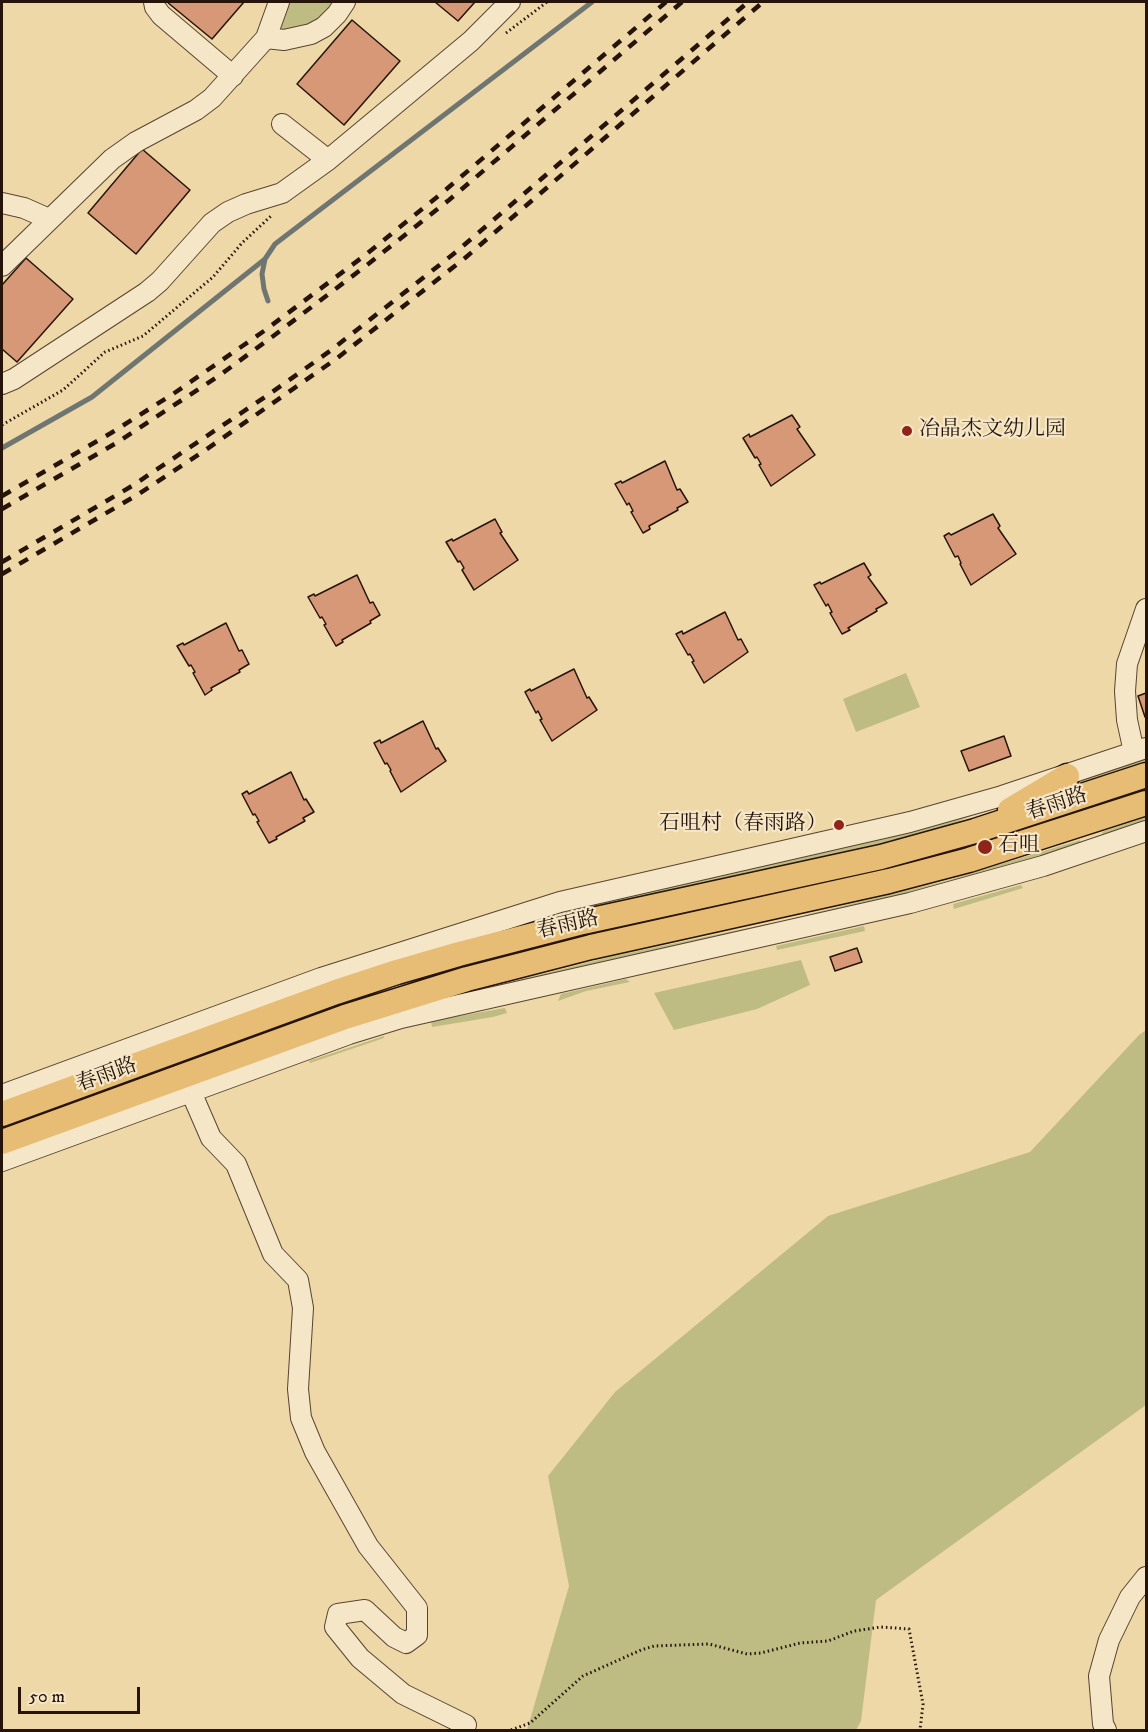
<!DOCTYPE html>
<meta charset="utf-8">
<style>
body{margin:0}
#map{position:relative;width:1148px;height:1732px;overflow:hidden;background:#eed8a8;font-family:"IM FELL DW Pica",serif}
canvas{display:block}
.frame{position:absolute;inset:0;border:3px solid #26130a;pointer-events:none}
.scale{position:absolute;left:18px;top:1687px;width:122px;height:27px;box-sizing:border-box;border:3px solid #26130a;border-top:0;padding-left:8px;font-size:18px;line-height:21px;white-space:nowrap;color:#26130a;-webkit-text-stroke:4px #f4e6c6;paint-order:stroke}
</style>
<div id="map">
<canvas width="1148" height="1732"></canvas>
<div class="frame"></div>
<div class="scale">50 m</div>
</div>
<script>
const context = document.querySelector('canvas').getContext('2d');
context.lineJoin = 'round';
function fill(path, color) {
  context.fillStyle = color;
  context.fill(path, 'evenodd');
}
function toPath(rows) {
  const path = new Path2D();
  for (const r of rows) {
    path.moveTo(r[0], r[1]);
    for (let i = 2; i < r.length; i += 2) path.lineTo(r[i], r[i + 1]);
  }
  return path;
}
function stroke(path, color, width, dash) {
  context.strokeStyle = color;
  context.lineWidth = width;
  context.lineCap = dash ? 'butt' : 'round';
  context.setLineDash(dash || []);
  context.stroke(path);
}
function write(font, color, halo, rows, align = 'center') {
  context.font = font + ' "IM FELL DW Pica","Noto Serif SC",serif';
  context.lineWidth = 4.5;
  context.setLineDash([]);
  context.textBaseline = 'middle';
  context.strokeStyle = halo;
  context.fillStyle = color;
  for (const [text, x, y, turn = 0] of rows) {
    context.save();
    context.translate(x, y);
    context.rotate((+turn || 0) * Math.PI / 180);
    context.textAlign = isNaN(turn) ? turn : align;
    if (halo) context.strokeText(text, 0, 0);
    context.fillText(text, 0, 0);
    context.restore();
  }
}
fill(toPath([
 [288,2,336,2,315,27,282,31,279,26],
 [906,673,920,707,856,732,843,699],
 [1146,753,1146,761,1061,790,1088,774],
 [988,809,954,823,882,843,594,907,590,905,589,901],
 [1146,817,1146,826,1105,840,1102,832],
 [1080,840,1082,846,807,921,805,915,946,881],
 [1021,885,1023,888,954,909,953,904],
 [776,922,777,928,455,998,454,996,614,956],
 [864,926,865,931,777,950,776,946],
 [801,960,810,985,757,1009,674,1030,654,993],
 [626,979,630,982,586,991,558,1001,561,994],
 [505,1008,507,1013,493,1017,432,1027,431,1021],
 [1146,1030,1146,1405,876,1600,861,1721,856,1730,527,1730,569,1586,548,1476,615,1392,828,1216,1030,1152,1139,1035],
 [384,1036,384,1038,310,1063,309,1061]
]), '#bfbc83');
stroke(toPath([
 [268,301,264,289,262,274,265,259,275,244,592,2],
 [2,448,92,397,265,259]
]), '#6f7571', 5);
const building = toPath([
 [167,2,244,2,212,39,167,2],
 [435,2,475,2,458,21,435,2],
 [352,20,400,61,344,125,297,84,352,20],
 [142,149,190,190,136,254,88,213,142,149],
 [26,258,73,299,17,362,2,349,2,285,26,258],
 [792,415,800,427,797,429,815,455,771,486,759,465,761,464,757,457,755,458,743,438,749,434,750,437,792,415],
 [665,461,677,490,680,489,688,502,677,508,678,510,649,526,650,529,643,533,631,512,633,511,629,503,627,505,615,484,621,481,622,483,665,461],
 [993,514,1000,526,998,528,1016,554,971,585,960,564,961,563,958,556,955,557,944,536,949,533,951,535,993,514],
 [495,519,502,532,500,533,518,560,474,590,462,570,464,568,460,561,458,562,446,542,452,539,453,541,495,519],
 [864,563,871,575,868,577,887,603,876,609,877,611,848,628,850,630,842,634,830,613,832,612,828,604,826,606,814,585,820,582,821,584,864,563],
 [357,575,370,603,373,602,380,615,370,621,371,623,342,640,343,642,336,646,324,625,326,624,322,617,320,618,308,597,314,594,315,596,357,575],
 [725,612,738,640,741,639,748,652,704,683,692,662,694,661,690,654,688,655,676,634,682,631,683,634,725,612],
 [226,623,239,651,242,650,249,664,239,670,240,672,211,688,212,690,205,695,193,673,195,672,191,665,189,666,177,646,183,643,184,645,226,623],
 [574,669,587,698,589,697,597,710,552,741,540,720,542,719,538,711,536,713,525,692,530,689,531,691,574,669],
 [1146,693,1146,716,1145,717,1138,696,1146,693],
 [423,721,436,749,438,748,446,761,401,792,390,771,391,770,387,763,385,764,374,743,380,740,381,743,423,721],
 [1004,736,1011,756,969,771,961,751,1004,736],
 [291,772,304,800,306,799,314,812,303,818,305,821,276,837,277,839,269,843,257,822,259,821,255,814,253,815,242,794,247,791,249,794,291,772],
 [857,948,862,962,835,971,830,957,857,948]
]);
fill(building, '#d79878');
stroke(building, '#26130a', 1.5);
const minor = toPath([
 [154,2,155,7,161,15,233,76],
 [266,38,284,40,311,34,324,27,337,14,345,2],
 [282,124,328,160],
 [2,203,24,208,49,219],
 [2,266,112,159,136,142,196,110,212,98,266,38,279,2],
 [2,384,14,379,147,292,160,281,212,223,228,212,246,204,282,193,328,160,471,41,510,2],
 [1134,752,1127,720,1125,691,1127,664,1146,609],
 [191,1092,211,1138,236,1164,273,1254,298,1280,303,1308,298,1389,301,1418,315,1452,368,1546,417,1608,417,1635,406,1643,394,1637,365,1610,338,1614,335,1627,360,1658,403,1694,466,1725],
 [2,1095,321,978,560,902,910,822,1002,796,1146,748],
 [2,1161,349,1034,401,1018,910,903,1043,866,1146,831],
 [1106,1730,1103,1724,1099,1676,1109,1640,1130,1597,1146,1577]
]);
const major = toPath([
 [1010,810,1067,776],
 [2,1114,336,992,397,972,459,954,583,922,881,857,975,831,1146,775],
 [2,1142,345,1017,467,979,591,947,889,881,969,860,1146,803]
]);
stroke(minor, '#584432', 22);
stroke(major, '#26130a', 27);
stroke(toPath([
 [506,33,547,2],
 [2,425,63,390,105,352,143,336,213,277,242,243,271,216],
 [511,1730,530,1723,583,1676,641,1650,654,1646,709,1644,747,1654,761,1653,800,1643,828,1641,854,1631,881,1627,909,1629,923,1704,920,1730]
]), '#26130a', 3, [1.5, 3]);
stroke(minor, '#f4e6c6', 20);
stroke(major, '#e7bc74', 24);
stroke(toPath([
 [2,496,111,433,173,394,264,331,364,256,442,193,666,2],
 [2,509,118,442,220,375,272,337,367,265,449,200,682,2],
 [2,562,132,486,268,395,330,351,456,252,748,2],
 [2,574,137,495,204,451,336,359,465,258,763,2]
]), '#26130a', 4.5, [10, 10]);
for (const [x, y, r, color] of [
 [907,431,6,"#8f2418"],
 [839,825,6,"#8f2418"],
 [985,847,8,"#8f2418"]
]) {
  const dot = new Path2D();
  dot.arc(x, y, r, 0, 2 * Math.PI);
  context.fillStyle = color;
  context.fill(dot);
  stroke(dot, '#f4e6c6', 2);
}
write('21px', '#26130a', '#f4e6c6', [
 ["冶晶杰文幼儿园",919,431],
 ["石咀村（春雨路）",827,825,"right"],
 ["石咀",998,847]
], 'left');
write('21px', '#26130a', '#f4e6c6', [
 ["春雨路",1057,805,-18],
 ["春雨路",568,926,-13],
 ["春雨路",107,1076,-20]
]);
</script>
